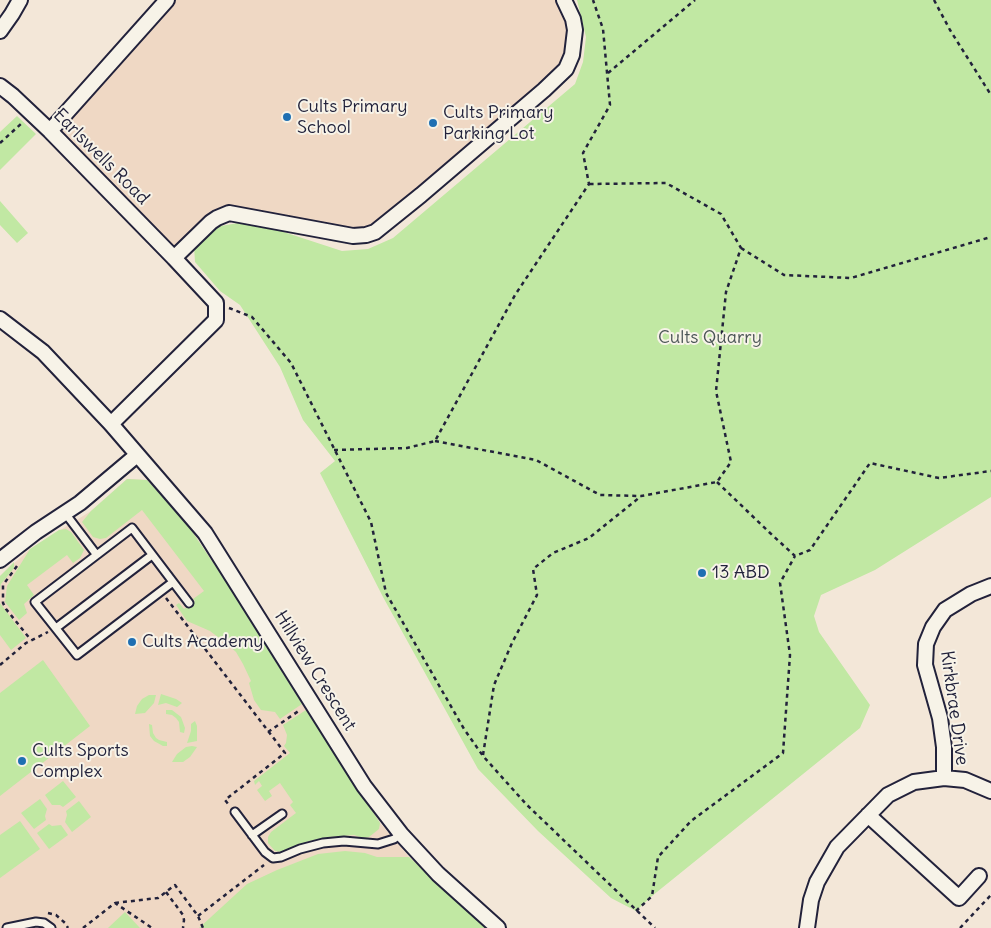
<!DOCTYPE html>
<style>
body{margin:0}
canvas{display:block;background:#f3e7d8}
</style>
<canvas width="991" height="928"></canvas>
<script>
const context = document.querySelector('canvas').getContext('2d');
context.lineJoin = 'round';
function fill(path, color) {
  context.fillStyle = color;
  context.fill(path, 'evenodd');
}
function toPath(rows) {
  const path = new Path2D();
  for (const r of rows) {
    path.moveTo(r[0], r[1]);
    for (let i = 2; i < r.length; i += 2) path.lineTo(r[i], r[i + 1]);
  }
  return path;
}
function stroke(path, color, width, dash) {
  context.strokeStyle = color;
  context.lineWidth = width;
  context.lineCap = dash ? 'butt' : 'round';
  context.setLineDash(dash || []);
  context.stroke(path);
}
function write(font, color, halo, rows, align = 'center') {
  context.font = font + ' Delius,sans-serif';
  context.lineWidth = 4;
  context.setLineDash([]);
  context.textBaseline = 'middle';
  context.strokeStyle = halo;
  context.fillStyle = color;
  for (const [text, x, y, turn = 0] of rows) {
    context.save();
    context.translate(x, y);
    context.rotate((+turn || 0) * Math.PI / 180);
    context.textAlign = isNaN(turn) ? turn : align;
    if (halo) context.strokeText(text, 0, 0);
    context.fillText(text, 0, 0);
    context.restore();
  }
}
fill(toPath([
 [167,0,564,0,573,19,566,69,366,235,229,213,174,258,50,131],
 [127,479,147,480,187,524,224,579,302,704,380,823,409,857,486,928,0,928,0,576,30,549,91,511]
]), '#efd8c4');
fill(toPath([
 [577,0,991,0,991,497,875,570,821,595,814,616,819,632,870,705,860,728,652,896,636,911,611,898,538,831,478,769,383,597,320,473,335,461,303,420,280,367,240,305,220,291,195,262,194,246,215,227,250,221,342,251,368,249,393,238,575,84,583,62,586,37],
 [17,116,36,134,0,170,0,132],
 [0,201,28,233,17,243,0,225],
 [127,479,147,480,187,524,224,579,302,704,280,719,275,712,261,710,254,700,249,683,251,681,243,664,236,652,227,644,210,631,187,621,176,605,179,603,184,609,195,601,193,599,204,591,142,510,106,538,100,539,93,537,82,522,91,511],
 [66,529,71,532,84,550,80,558,73,563,67,555,27,585,34,595,24,604,27,613,19,620,5,602,7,586,30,549,59,530],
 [14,562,14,568,1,584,0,590,0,576],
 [0,603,26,638,11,650,0,635],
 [43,660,90,726,0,796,0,693],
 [161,694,176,699,182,703,177,707,166,703,158,705],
 [149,695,156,695,154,703,145,713,135,714,137,706,142,699],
 [166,710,172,710,181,717,185,728,184,733,180,732,179,722,176,718,172,715,166,714],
 [306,710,380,823,379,829,369,837,363,838,354,835,329,837,309,841,281,852,275,851,268,843,268,837,271,832,296,813,290,805,293,802,280,783,269,791,272,796,265,801,257,790,262,786,259,781,255,785,254,781,290,753,284,746,286,743,287,735,283,725],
 [195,721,197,726,197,741,187,743,191,731,191,724],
 [149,724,152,725,153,733,156,738,159,740,167,742,167,746,163,746,154,741,150,736],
 [192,746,197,747,190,757,183,762,172,762,177,754,186,747],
 [63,781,76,797,63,807,60,805,52,805,45,795],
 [40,799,47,809,45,816,46,820,34,829,21,813],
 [79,801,91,817,72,832,65,822,67,815,66,811],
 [20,821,40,849,0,878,0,835],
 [49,824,52,826,61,825,68,835,49,849,37,833],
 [345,851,365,853,377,857,409,857,486,928,199,928,247,884,277,870,318,854],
 [125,912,140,928,108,928]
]), '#c1e8a3');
const service = toPath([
 [65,513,96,554],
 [173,582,77,655,35,602,132,528,173,582,189,603],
 [56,628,152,555],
 [235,812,265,852,273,858,281,857,300,849,323,843,344,841,378,844,394,839,401,834],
 [252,835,282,814],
 [7,928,36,922,44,923,51,928]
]);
const minor = toPath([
 [0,31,12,14,20,0],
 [0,86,13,96,50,131,174,258,216,303,216,320,111,424],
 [50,131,167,0],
 [174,258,211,222,217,218,229,213,353,236,366,235,375,232,421,195,544,90,566,69,572,55,575,30,573,19,564,0],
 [0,319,43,352,111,424,205,533,364,786,401,834,438,874,498,928],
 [0,560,36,532,80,503,137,455],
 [944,778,944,747,940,718,925,665,926,644,933,627,945,610,971,594,991,586],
 [868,815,959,898,979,876],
 [807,928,811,900,817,882,837,847,888,795,914,782,944,778,965,780,991,791]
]);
stroke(service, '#22223b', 11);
stroke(minor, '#22223b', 18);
stroke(toPath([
 [934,0,950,30,991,95],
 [608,73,695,0],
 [0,143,22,123],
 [741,248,784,275,851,278,991,237],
 [229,308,252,317,291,363,371,522,386,593,464,729,483,756,526,804,655,928],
 [435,441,536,460,600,495,641,496,717,482,731,462,716,391,726,292,741,248,721,214,666,183,589,184],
 [334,450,407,448,435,441,515,295,589,184,583,153,610,105,603,29,593,0],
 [717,482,769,532,795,556,810,550,870,463,939,478,991,471],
 [17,566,3,585,3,603,6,609,31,640],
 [166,598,285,753,225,800,229,805],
 [0,665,26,643,48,632],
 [268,732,300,710],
 [483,755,494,685,512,643,537,595,533,569,553,553,589,538,640,497],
 [166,892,183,915,184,920,183,928],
 [115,903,158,898,175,885,198,916,203,928],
 [636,911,652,896,658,857,691,821,783,753,790,655,780,583,795,556],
 [48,913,56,915,65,923,68,928],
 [198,916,264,865],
 [83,928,115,903,152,928],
 [960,928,991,895]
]), '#22223b', 2.5, [4, 4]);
stroke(service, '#f7f3e8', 7);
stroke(minor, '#f7f3e8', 14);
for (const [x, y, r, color] of [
 [287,117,5,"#1f6fb2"],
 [433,123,5,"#1f6fb2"],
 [702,573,5,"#1f6fb2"],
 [132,642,5,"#1f6fb2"],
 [22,761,5,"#1f6fb2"]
]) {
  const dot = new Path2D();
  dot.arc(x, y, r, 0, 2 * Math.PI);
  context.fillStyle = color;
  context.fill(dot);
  stroke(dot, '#f7f3e8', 2);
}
write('18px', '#22223b', '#f7f3e8', [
 ["Cults Primary",297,107],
 ["School",297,128],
 ["Cults Primary",443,113],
 ["Parking Lot",443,134],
 ["13 ABD",712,573],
 ["Cults Academy",142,642],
 ["Cults Sports",32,751],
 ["Complex",32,772]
], 'left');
write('18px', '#22223b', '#f7f3e8', [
 ["Earlswells Road",101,157,45],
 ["Hillview Crescent",315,671,58],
 ["Kirkbrae Drive",954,708,82]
]);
write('18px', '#4a5455', '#f7f3e8', [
 ["Cults Quarry",710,338]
]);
</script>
